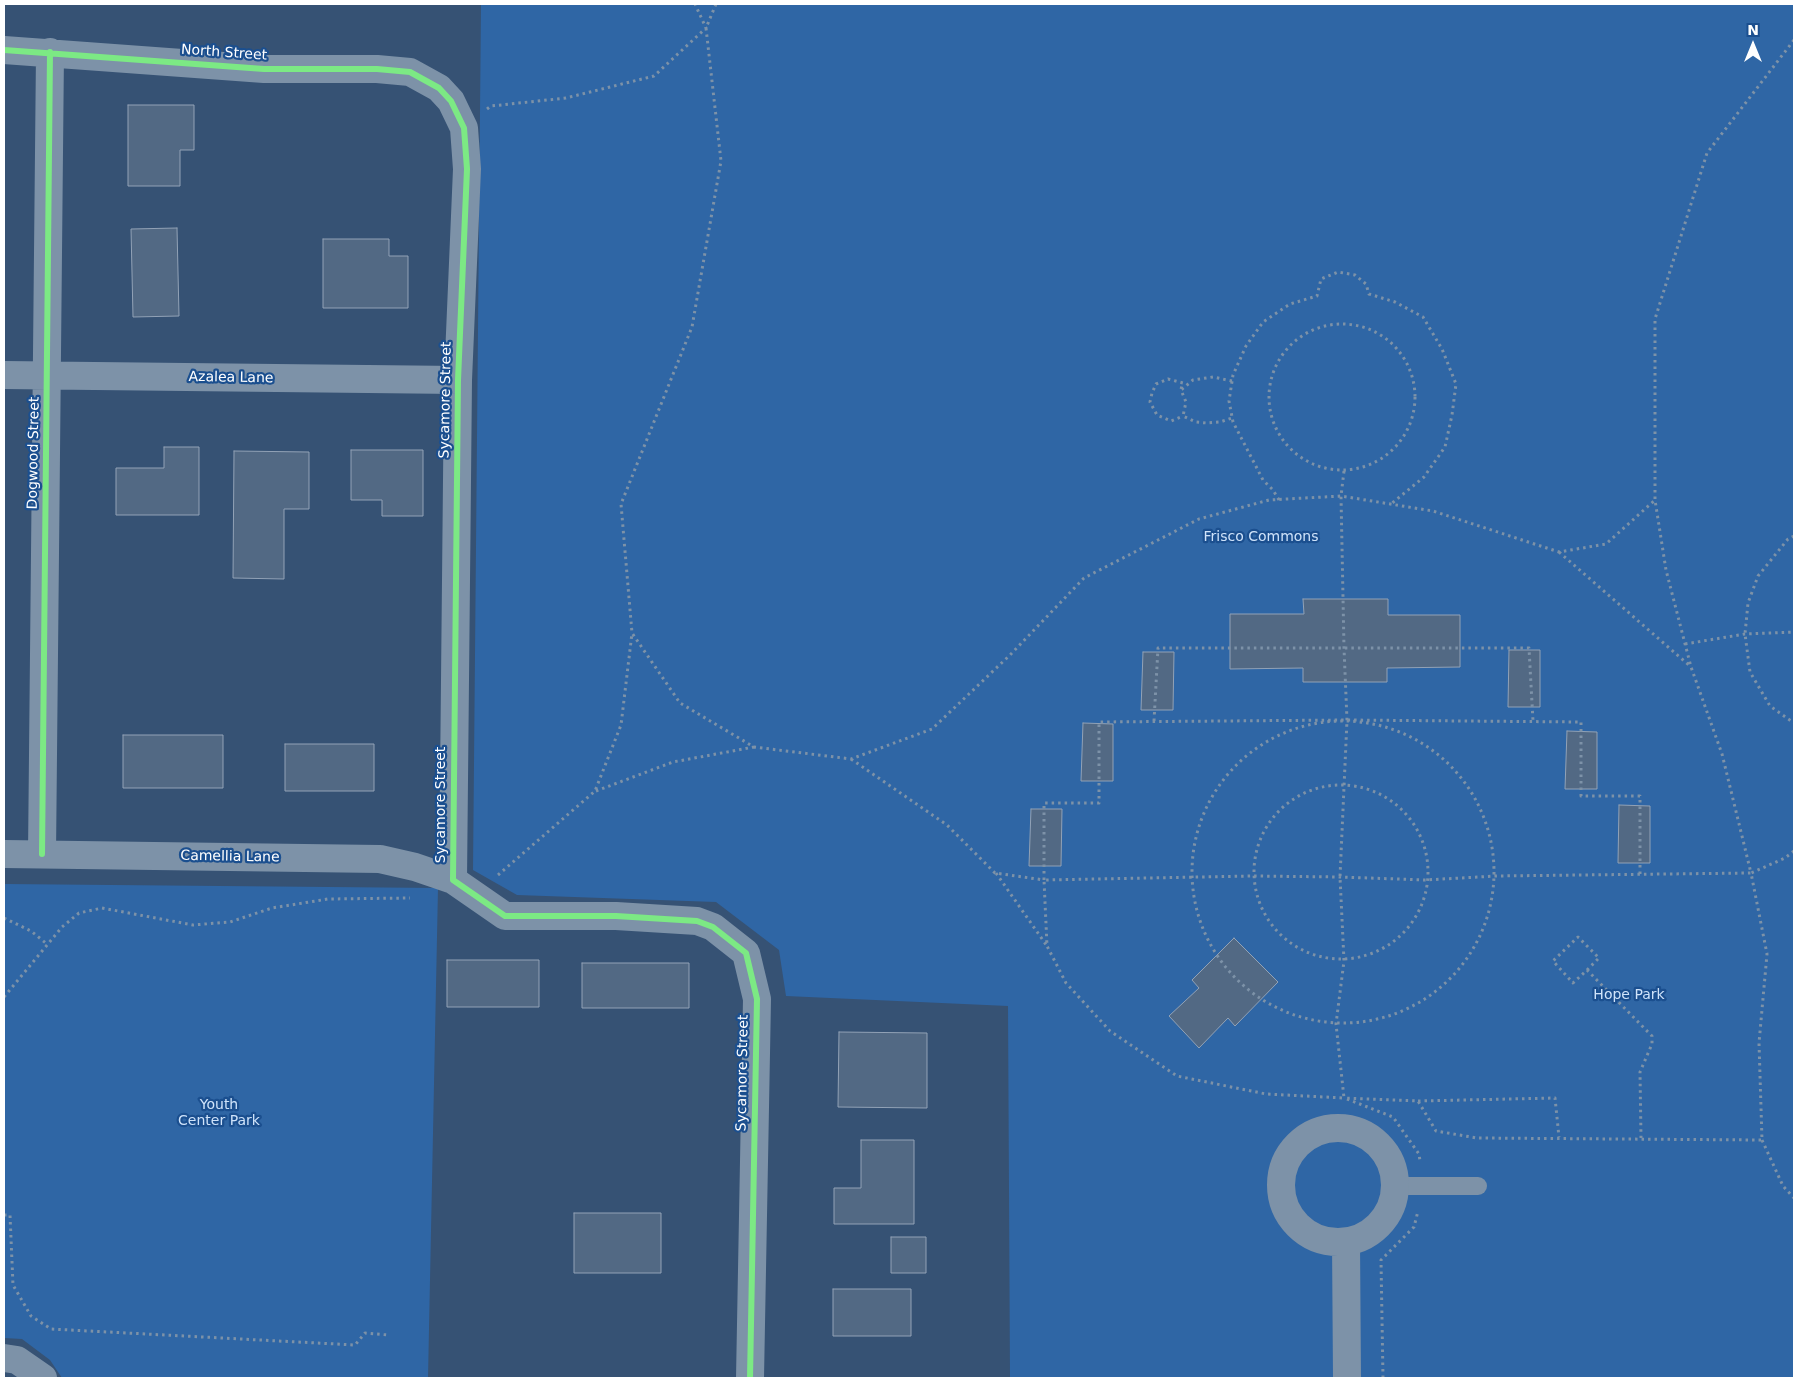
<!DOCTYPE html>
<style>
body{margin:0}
#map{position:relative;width:1798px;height:1382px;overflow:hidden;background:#365274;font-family:"DejaVu Sans",sans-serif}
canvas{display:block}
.frame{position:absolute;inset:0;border:5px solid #fff;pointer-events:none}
.north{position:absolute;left:1728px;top:20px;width:50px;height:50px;-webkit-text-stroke:4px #1b4f8f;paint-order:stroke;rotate:0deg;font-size:14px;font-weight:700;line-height:20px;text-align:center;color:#fff}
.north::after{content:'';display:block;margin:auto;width:18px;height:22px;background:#fff;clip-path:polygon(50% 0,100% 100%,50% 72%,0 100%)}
</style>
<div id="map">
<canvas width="1798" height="1382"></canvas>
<div class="frame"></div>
<div class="north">N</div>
</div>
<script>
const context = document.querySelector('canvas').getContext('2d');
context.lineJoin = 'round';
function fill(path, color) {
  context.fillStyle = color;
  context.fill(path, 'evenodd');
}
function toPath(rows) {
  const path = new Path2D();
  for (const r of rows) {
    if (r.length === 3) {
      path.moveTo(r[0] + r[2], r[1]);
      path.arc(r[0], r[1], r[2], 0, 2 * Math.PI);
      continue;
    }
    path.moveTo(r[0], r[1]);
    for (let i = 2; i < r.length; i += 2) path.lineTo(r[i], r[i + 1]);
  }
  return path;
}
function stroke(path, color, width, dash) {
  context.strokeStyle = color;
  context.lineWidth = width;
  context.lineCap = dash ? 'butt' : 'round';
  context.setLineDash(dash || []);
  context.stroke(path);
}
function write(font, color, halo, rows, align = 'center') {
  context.font = font + ' "DejaVu Sans",sans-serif';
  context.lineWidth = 4.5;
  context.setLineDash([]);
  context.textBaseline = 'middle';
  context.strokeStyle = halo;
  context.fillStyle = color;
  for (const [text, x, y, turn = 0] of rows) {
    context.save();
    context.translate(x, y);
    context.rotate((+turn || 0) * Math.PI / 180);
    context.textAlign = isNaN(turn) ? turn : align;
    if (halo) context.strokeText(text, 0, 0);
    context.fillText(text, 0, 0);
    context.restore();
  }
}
fill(toPath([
 [481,4,1794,4,1794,1378,1010,1378,1008,1006,786,996,779,950,716,902,517,895,473,870],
 [4,884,438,888,428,1378,62,1378,50,1360,22,1339,4,1338]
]), '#2f66a5');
const building = toPath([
 [128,105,194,105,194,150,180,150,180,186,128,186,128,105],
 [177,228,179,316,133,317,131,229,177,228],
 [323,239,389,239,389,256,408,256,408,308,323,308,323,239],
 [164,447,199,447,199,515,116,515,116,468,164,468,164,447],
 [351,450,423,450,423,516,382,516,382,500,351,500,351,450],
 [234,451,309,452,309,509,284,509,284,579,233,578,234,451],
 [1303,599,1388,599,1388,615,1460,615,1460,667,1387,668,1387,682,1303,682,1303,668,1230,669,1230,614,1304,614,1303,599],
 [1509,650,1540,650,1540,707,1508,707,1509,650],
 [1143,652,1174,652,1173,710,1141,710,1143,652],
 [1083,723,1113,724,1113,781,1081,781,1083,723],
 [1567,731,1597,732,1597,789,1565,789,1567,731],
 [123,735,223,735,223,788,123,788,123,735],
 [285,744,374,744,374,791,285,791,285,744],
 [1619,805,1650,806,1650,863,1618,863,1619,805],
 [1031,809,1062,809,1061,866,1029,866,1031,809],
 [1234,938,1278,982,1235,1026,1228,1018,1199,1048,1169,1016,1199,988,1192,980,1234,938],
 [447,960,539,960,539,1007,447,1007,447,960],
 [582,963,689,963,689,1008,582,1008,582,963],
 [839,1032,927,1033,927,1108,838,1107,839,1032],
 [861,1140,914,1140,914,1224,834,1224,834,1188,861,1188,861,1140],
 [574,1213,661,1213,661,1273,574,1273,574,1213],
 [891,1237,926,1237,926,1273,891,1273,891,1237],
 [833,1289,911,1289,911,1336,833,1336,833,1289]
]);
fill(building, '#526984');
stroke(building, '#92a2b6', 1);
stroke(toPath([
 [716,4,706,28,721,161,692,327,621,504,632,633,680,703,754,747,851,759,932,729,1010,655,1084,578,1199,519,1269,500,1341,496,1433,511,1559,552,1606,544,1655,500],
 [1794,40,1707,153,1655,319,1655,500,1666,570,1691,667,1722,754,1751,873,1785,858,1794,851],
 [487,109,491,106,566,98,654,76,706,28,695,4],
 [1342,397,73],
 [1232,381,1213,377,1193,380,1181,390,1186,402,1183,416,1196,422,1207,423,1220,422,1232,418],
 [1181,389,1183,383,1168,379,1156,384,1152,393,1150,402,1157,415,1171,421,1183,416],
 [1344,471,1341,496,1344,648,1347,720,1340,877,1344,961,1336,1024,1344,1098,1266,1094,1177,1076,1110,1031,1066,983,1047,946,1044,880,1253,876,1340,877,1425,880,1496,876,1751,873,1767,954,1759,1043,1762,1140,1477,1138,1436,1131,1418,1101,1344,1098],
 [1279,500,1273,490,1263,480,1233,422,1229,401,1233,375,1246,346,1263,322,1290,304,1317,296,1321,279,1338,272,1355,275,1366,284,1369,294,1395,302,1423,317,1442,349,1456,384,1452,415,1445,447,1424,477,1391,504],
 [1794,536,1788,539,1758,576,1748,603,1745,634,1750,672,1770,706,1794,723],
 [1559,552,1690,666],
 [1685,644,1745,634,1794,632],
 [1154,721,1158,648,1529,648,1533,721],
 [1343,872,151],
 [851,759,947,825,995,873,1044,880,1044,803,1099,803,1099,722,1347,720,1581,722,1581,796,1640,796,1640,874],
 [1341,872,87],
 [596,791,673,762,754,747],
 [996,873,1047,946],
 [498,875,595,791,621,725,632,633],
 [4,918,31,931,47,944],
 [1587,970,1599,958,1578,937,1553,961,1573,983,1587,970,1652,1036,1652,1044,1640,1072,1641,1138],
 [4,997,62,927,79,913,102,908,193,925,230,922,272,908,328,899,410,898],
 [1347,1099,1393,1117,1419,1154,1420,1161],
 [1418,1101,1555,1098,1559,1137],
 [1762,1140,1783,1186,1794,1198],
 [4,1215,10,1215,13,1285,31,1316,51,1329,355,1345,365,1333,388,1335],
 [1383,1378,1381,1260,1414,1227,1418,1211]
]), '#7d92a8', 3, [2.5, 4]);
stroke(toPath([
 [1395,1186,1478,1186]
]), '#7d92a8', 18);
stroke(toPath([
 [4,50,264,69,377,69,410,72,439,88,451,101,464,128,467,169,458,380,453,880,505,916,616,916,697,921,713,927,746,953,757,999,750,1378],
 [4,375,458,380],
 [4,854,380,859,415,867,453,880],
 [42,854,50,52],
 [1338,1185,57],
 [1346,1242,1347,1378],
 [4,1358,17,1360,43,1378]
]), '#7d92a8', 28);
stroke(toPath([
 [4,50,264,69,377,69,410,72,439,88,451,101,464,128,467,169,458,380,453,880,505,916,616,916,697,921,713,927,746,953,757,999,750,1378],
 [42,854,50,52]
]), '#7ce984', 6);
write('14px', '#fff', '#1b4f8f', [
 ["North Street",224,53,4],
 ["Azalea Lane",231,378,1],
 ["Sycamore Street",446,400,-89],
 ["Dogwood Street",34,453,-89],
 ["Sycamore Street",441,805,-90],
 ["Camellia Lane",230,857,1],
 ["Sycamore Street",743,1073,-89]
]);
write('14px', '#cfe3fa', '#1b4f8f', [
 ["Frisco Commons",1261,537],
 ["Hope Park",1629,995],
 ["Youth",219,1105],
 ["Center Park",219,1121]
]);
</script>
